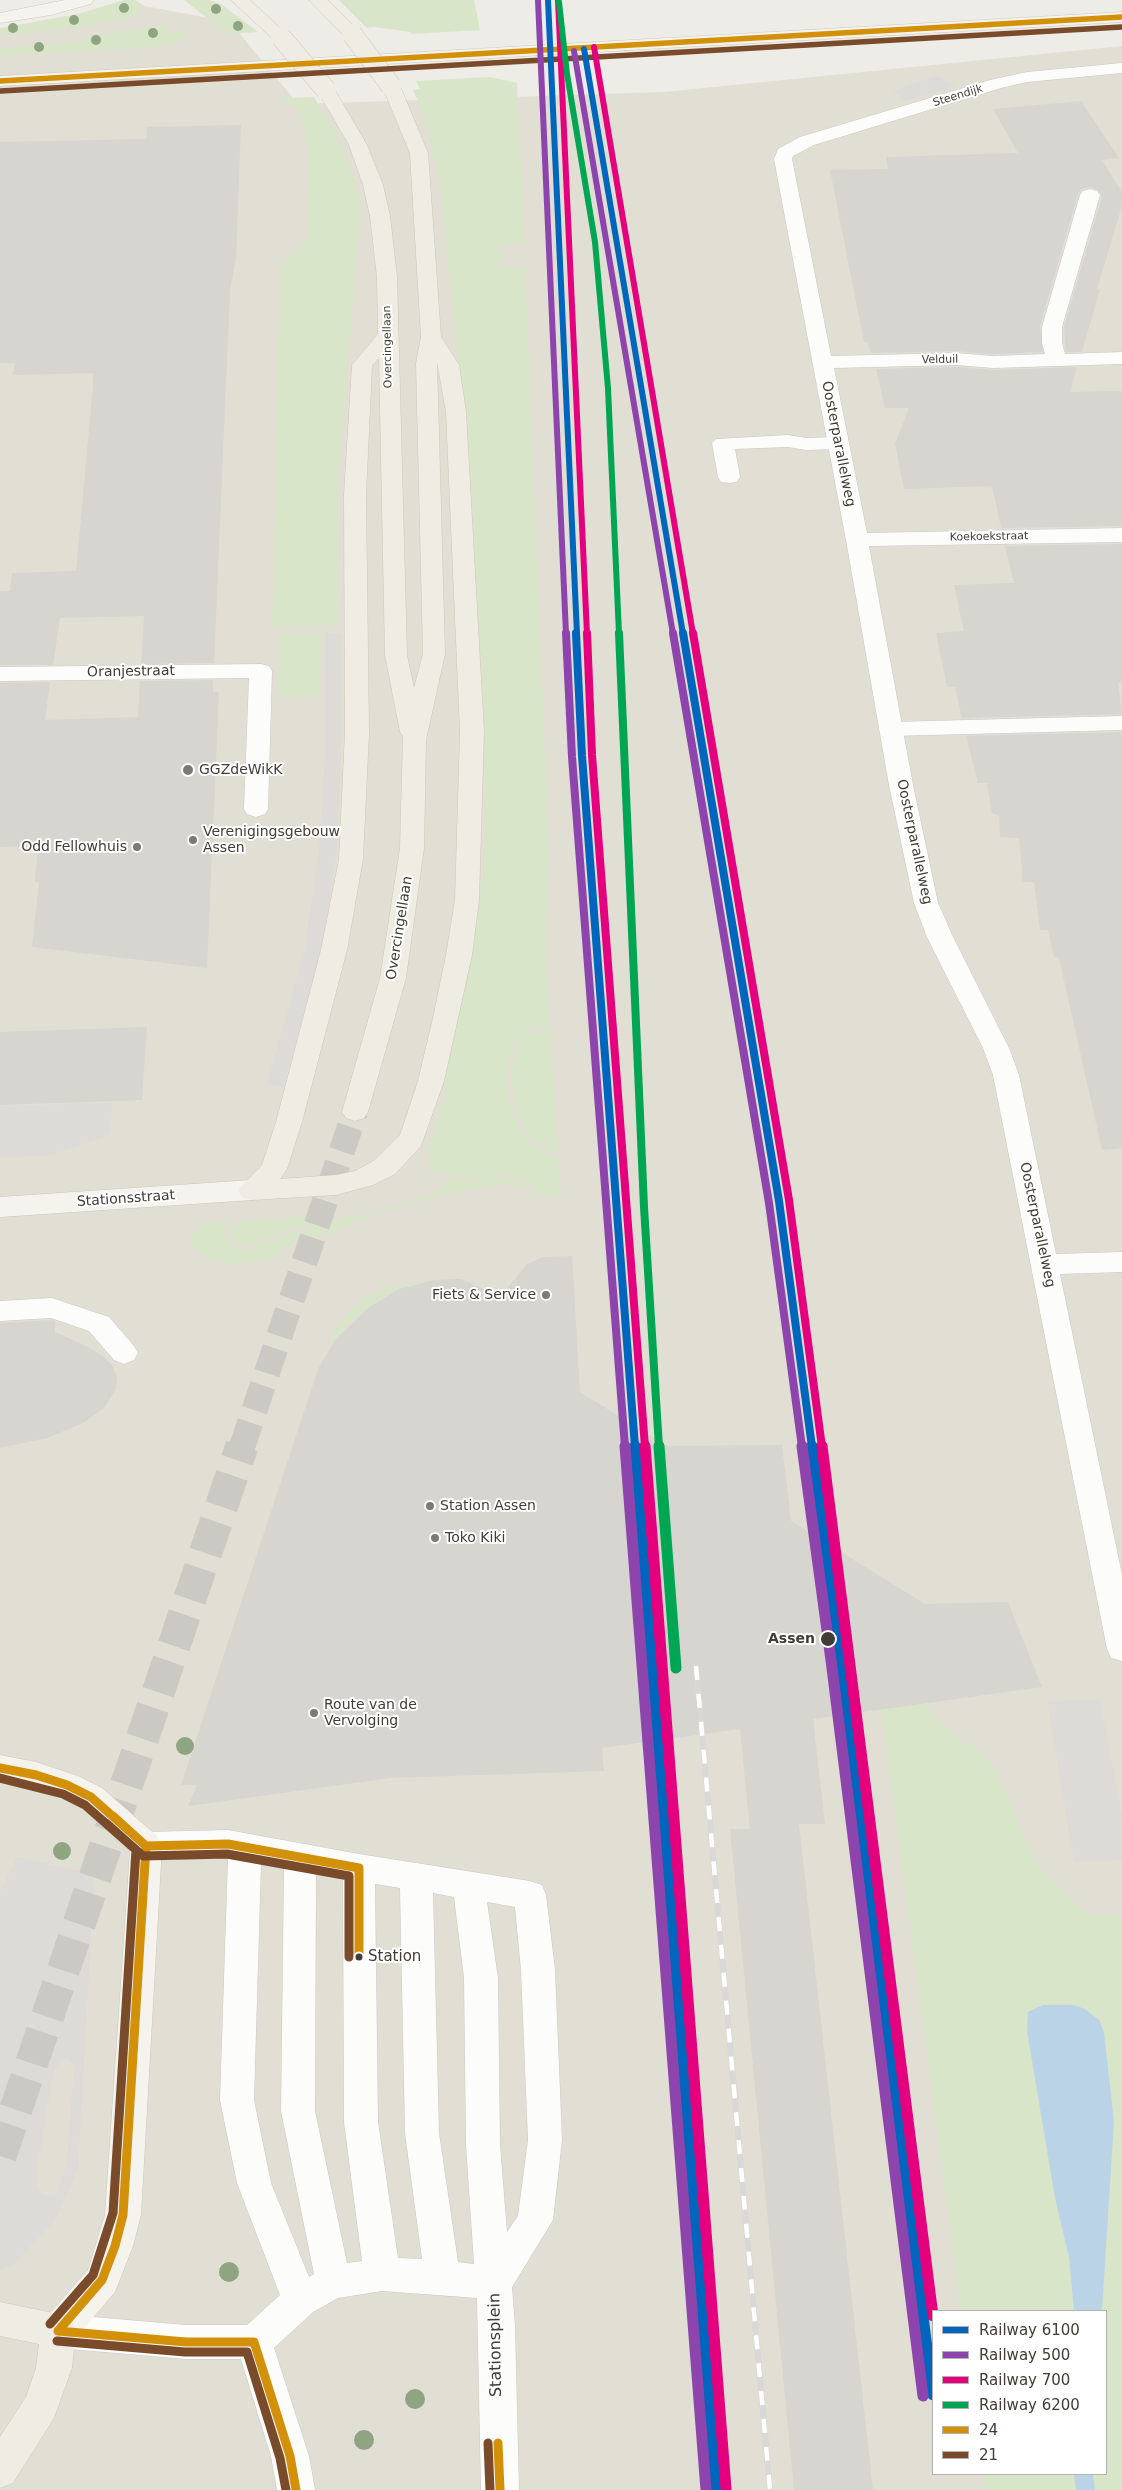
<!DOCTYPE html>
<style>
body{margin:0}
#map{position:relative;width:1122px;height:2490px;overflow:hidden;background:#edece7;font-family:"DejaVu Sans",sans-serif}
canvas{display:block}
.legend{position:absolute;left:932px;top:2310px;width:175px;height:165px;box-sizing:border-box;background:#fff;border:1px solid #b3b1ae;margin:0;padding:6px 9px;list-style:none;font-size:15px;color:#413d34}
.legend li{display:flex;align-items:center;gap:10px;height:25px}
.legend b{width:25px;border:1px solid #b3b1ae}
</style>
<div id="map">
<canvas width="1122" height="2490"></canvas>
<ul class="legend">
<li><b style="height:6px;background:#0065bd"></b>Railway 6100</li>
<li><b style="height:6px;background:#8e44ad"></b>Railway 500</li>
<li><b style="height:6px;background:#e5007d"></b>Railway 700</li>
<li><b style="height:6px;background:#00a651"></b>Railway 6200</li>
<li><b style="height:6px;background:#d3910a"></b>24</li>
<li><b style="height:6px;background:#7a4b2a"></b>21</li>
</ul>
</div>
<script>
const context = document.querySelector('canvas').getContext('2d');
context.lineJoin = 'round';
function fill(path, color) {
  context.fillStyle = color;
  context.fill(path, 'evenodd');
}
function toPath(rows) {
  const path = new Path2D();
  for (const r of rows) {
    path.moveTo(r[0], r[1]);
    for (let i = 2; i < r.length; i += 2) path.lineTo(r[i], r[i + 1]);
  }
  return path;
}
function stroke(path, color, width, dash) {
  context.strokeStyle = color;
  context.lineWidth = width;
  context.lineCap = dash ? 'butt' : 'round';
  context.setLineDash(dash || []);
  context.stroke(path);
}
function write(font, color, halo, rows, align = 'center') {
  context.font = font + ' "DejaVu Sans",sans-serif';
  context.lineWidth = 4;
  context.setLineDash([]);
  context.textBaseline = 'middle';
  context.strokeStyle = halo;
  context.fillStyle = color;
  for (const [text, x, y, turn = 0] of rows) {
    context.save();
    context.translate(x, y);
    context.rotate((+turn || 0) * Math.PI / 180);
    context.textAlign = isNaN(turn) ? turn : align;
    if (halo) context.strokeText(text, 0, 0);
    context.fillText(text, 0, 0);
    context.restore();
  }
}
fill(toPath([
 [134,4,230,22,298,104,664,92,1122,46,1122,2490,0,2490,0,31],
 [933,2311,1106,2311,1106,2474,933,2474]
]), '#e1ded4');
fill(toPath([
 [124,0,135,0,144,6,137,10,141,15,79,27,0,35,0,28,78,14],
 [184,0,209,0,221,4,258,32,228,34],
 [339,0,474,0,480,30,411,34,410,32,374,27,367,28],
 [163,25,170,25,164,28,170,32,180,29,191,37,162,47,0,56,0,49,73,42],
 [489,77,517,83,525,243,500,245,501,268,525,268,549,852,545,947,550,1022,532,1029,515,1045,508,1066,508,1089,512,1111,523,1135,535,1147,557,1158,561,1197,543,1196,523,1180,508,1176,478,1179,450,1176,439,1170,427,1172,433,1155,427,1154,448,1087,444,1086,471,961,484,865,486,810,480,644,468,433,457,356,440,183,426,120,413,90,420,89,416,81],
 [314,97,343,149,361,202,337,492,337,625,272,627,280,265,284,265,285,258,307,242,309,158,305,131,298,108,275,99],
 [321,633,320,696,278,698,279,634],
 [550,1025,558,1153,550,1151,532,1140,525,1129,516,1112,511,1071,521,1041,528,1035],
 [449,1179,478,1181,510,1179,526,1186,537,1196,510,1184,502,1184,446,1194,374,1215,298,1245,309,1225,381,1211,413,1201,445,1187],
 [345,1213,289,1228,255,1244,246,1246,233,1242,229,1232,230,1228,243,1221],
 [232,1221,225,1228,225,1238,236,1249,246,1250,303,1228,297,1238,281,1253,268,1259,253,1263,226,1263,212,1260,195,1250,191,1245,190,1238,197,1227,208,1223],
 [425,1281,389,1294,372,1304,348,1324,326,1350,338,1324,361,1299,383,1289],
 [879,1693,922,1695,929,1710,944,1727,987,1758,1002,1784,1032,1854,1046,1875,1080,1908,1096,1916,1122,1914,1122,2490,984,2490,982,2474,1106,2474,1106,2311,961,2311]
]), '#d8e5c9');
fill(toPath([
 [937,76,955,86,906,101,893,90],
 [325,633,341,633,341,756,337,851,321,952,283,1087,267,1084,304,952,319,851,325,756],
 [112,1103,111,1134,52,1155,0,1158,0,1106],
 [1100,1700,1122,1815,1122,1860,1074,1862,1047,1701],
 [17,1857,91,1874,94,1885,78,2168,56,2219,14,2264,0,2269,0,1892],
 [69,2058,74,2066,67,2163,58,2193,52,2196,43,2195,38,2187,36,2175,53,2074,60,2060]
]), '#dcdbd7');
fill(toPath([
 [1043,2005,1074,2005,1085,2009,1100,2021,1104,2033,1114,2121,1102,2311,1074,2311,1069,2257,1055,2198,1027,2031,1028,2012],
 [1074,2474,1093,2474,1095,2490,1076,2490]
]), '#bbd3e7');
fill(toPath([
 [1081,101,1119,158,1102,160,1122,192,1122,206,1097,289,1100,289,1082,352,1066,352,1064,327,1102,196,1098,190,1091,187,1082,189,1078,194,1040,326,1043,352,993,354,956,351,873,353,870,351,868,343,864,342,830,170,888,169,886,157,1018,153,993,109],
 [241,125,236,257,230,291,214,663,141,664,144,616,60,618,53,665,0,665,0,591,10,591,12,573,76,571,93,386,93,373,13,375,15,363,0,363,0,142,146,139,147,127],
 [956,367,993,370,1077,367,1070,392,1122,391,1122,526,1001,528,992,486,904,489,895,444,909,408,885,408,876,369],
 [1122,544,1122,683,1118,683,1122,714,962,718,955,687,947,687,936,633,964,631,954,585,1014,583,1005,546],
 [213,680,213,692,219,692,207,968,32,947,39,882,35,882,38,846,0,847,0,683,50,682,45,720,138,717,140,681],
 [1122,732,1122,1148,1102,1150,1059,958,1054,957,1048,930,1040,930,1034,882,1023,882,1019,838,1000,837,999,816,992,813,987,783,978,783,966,736],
 [147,1027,142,1100,0,1105,0,1032],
 [572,1256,580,1392,667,1446,782,1445,791,1521,925,1604,1008,1602,1042,1687,813,1719,825,1824,799,1824,873,2490,794,2490,730,1829,750,1829,740,1729,602,1748,604,1771,391,1778,188,1806,197,1785,181,1785,318,1369,335,1340,368,1308,399,1289,434,1280,460,1279,501,1296,527,1264,543,1257],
 [51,1320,55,1321,55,1332,89,1347,105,1358,112,1365,117,1376,116,1389,104,1408,83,1423,47,1438,0,1448,0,1323]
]), '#d6d5d0');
stroke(toPath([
 [242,1447,355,1112]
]), '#cbc9c3', 26, [26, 13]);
stroke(toPath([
 [0,2156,242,1446]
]), '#cbc9c3', 33, [33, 16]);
const lane = toPath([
 [788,435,806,438,838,437,845,439,849,443,845,447,838,449,806,450,788,447,735,449,740,477,737,482,729,483,721,482,718,477,712,443,716,439,788,435],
 [1122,716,1122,730,891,736,883,734,879,729,883,724,891,722,1122,716],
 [52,1298,109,1317,134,1346,138,1353,134,1360,124,1364,114,1360,89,1331,51,1318,0,1321,0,1301,52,1298],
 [228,1830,359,1854,530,1881,542,1885,546,1895,555,1970,562,2140,553,2220,512,2287,515,2326,519,2490,481,2490,477,2298,382,2291,338,2298,313,2312,274,2348,309,2456,315,2490,277,2490,271,2456,241,2359,186,2359,58,2348,45,2343,40,2331,45,2319,58,2314,186,2325,247,2325,280,2295,237,2183,220,2100,228,1858,146,1860,135,1856,130,1846,135,1836,146,1832,228,1830],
 [261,1864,284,1868,281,2111,314,2274,309,2277,271,2183,254,2100,261,1864],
 [316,1874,343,1879,344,2122,362,2261,347,2263,315,2111,316,1874],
 [375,1884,400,1888,405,2133,422,2259,398,2258,378,2122,375,1884],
 [433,1893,454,1897,464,1978,466,2145,474,2264,458,2262,439,2133,433,1893],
 [487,1902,515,1907,521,1970,528,2140,518,2216,507,2232,500,2145,498,1978,487,1902]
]);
const street = toPath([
 [1122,63,1122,73,1027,82,1001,88,814,145,793,156,792,159,831,356,956,353,993,356,1045,354,1042,343,1042,327,1080,195,1083,191,1090,189,1097,191,1100,195,1062,327,1062,343,1065,354,1122,352,1122,364,993,368,956,365,834,368,867,533,1122,528,1122,542,869,546,913,785,938,903,953,937,1009,1048,1019,1075,1056,1254,1122,1252,1122,1272,1060,1274,1122,1575,1122,1661,1111,1658,1107,1649,993,1075,983,1048,927,937,914,903,889,785,846,540,774,159,778,149,800,137,990,80,1027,72,1122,63],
 [261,664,269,666,272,671,268,809,265,814,256,817,247,814,244,809,249,678,0,681,0,667,261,664]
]);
const secondary = toPath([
 [65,0,94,0,91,4,51,15,0,23,0,13,65,0],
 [1122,12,1122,22,0,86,0,76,1122,12],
 [252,1180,262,1183,266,1190,262,1197,252,1200,0,1217,0,1197,252,1180],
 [0,1755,36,1762,78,1776,102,1788,157,1836,162,1846,141,2215,133,2246,115,2292,71,2343,58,2348,45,2343,40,2331,45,2319,88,2270,105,2215,130,1851,80,1806,57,1795,36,1788,0,1781,0,1755]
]);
const primary = toPath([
 [231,0,250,0,290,37,287,41,281,42,275,41,231,0],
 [309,0,328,0,358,30,361,34,358,38,346,38,309,0],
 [391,80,397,82,400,86,428,153,441,337,459,365,466,412,484,732,479,900,472,955,444,1081,421,1146,395,1174,373,1185,336,1195,252,1200,242,1197,238,1190,262,1165,276,1122,321,950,339,859,345,733,344,495,352,365,378,334,377,277,370,216,363,185,349,145,317,90,320,86,326,84,332,86,335,90,367,145,383,185,390,216,397,277,407,655,414,688,423,654,416,363,421,337,410,153,382,86,385,82,391,80],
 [379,358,385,655,400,732,403,736,400,848,380,978,342,1112,346,1118,355,1121,364,1118,368,1112,406,978,424,848,426,740,445,654,437,362,446,412,460,732,455,900,446,955,433,1018,418,1081,400,1135,375,1160,355,1171,336,1175,280,1179,287,1169,302,1122,347,950,363,859,369,733,366,495,372,366,379,358],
 [0,2302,58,2314,71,2319,76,2331,72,2368,54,2418,13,2483,0,2488,0,2437,26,2397,36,2368,39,2344,0,2336,0,2302]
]);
stroke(lane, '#cbc9c5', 1);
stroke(street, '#cbc9c5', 1);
stroke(secondary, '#cbc9bf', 1);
stroke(primary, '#cdc8b7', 1);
fill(lane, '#fcfcfb');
fill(street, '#fcfcfb');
fill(secondary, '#f4f3ed');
fill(primary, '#efece3');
const rail = toPath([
 [696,1666,770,2490],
 [700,2277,725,2490]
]);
stroke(rail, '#d8d8d7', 6);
stroke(rail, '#fff', 4.5, [14]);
const primaryBridge = toPath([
 [352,34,391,86],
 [281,37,326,90]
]);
stroke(primaryBridge, '#cdc8b7', 21, []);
stroke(primaryBridge, '#efece3', 20);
stroke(toPath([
 [0,81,1122,17]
]), '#d3910a', 5.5);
stroke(toPath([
 [0,1768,36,1775,67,1785,91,1797,146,1846,123,2215,115,2246,102,2280,58,2331],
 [113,1816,146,1846,228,1844,359,1868,359,1957],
 [58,2331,186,2342,254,2342,290,2456,296,2490],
 [498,2443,500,2490]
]), '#d3910a', 9);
stroke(toPath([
 [1,91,1122,27]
]), '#7a4b2a', 5.5);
stroke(toPath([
 [0,1778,63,1794,85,1805,136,1850,113,2213,93,2275,50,2324],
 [106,1823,143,1856,227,1854,349,1876,349,1957],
 [57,2341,185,2352,247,2352,280,2458,286,2490],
 [488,2443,490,2490]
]), '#7a4b2a', 9);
stroke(toPath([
 [548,0,577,634],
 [584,49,683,634]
]), '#0065bd', 6);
stroke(toPath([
 [576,633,582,756,635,1447],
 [683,633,779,1201,812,1447]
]), '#0065bd', 8);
stroke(toPath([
 [635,1446,716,2490],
 [812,1446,933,2395]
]), '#0065bd', 11);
stroke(toPath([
 [538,0,566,634],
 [574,51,673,634]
]), '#8e44ad', 6);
stroke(toPath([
 [566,633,572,757,625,1447],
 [673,633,769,1203,802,1447]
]), '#8e44ad', 8);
stroke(toPath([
 [625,1446,706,2490],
 [802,1446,831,1660,923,2396]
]), '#8e44ad', 11);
stroke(toPath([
 [558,0,587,634],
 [594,47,693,634]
]), '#e5007d', 6);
stroke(toPath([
 [587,633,592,755,645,1447],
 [693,633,789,1200,822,1447]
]), '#e5007d', 8);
stroke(toPath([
 [645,1446,726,2489],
 [822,1446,933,2316]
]), '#e5007d', 11);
stroke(toPath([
 [559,2,567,74,595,242,608,388,619,634]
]), '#00a651', 6);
stroke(toPath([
 [619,633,644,1207,659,1447]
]), '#00a651', 8);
stroke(toPath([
 [659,1446,676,1668]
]), '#00a651', 11);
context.fillStyle = '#8fa582';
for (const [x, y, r] of [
 [124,8,5],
 [216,9,5],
 [74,20,5],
 [238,26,5],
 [13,28,5],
 [153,33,5],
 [96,40,5],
 [39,47,5],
 [185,1746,9],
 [62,1851,9],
 [229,2272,10],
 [415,2399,10],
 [364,2440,10]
]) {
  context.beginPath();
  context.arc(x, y, r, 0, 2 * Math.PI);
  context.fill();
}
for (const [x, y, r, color] of [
 [188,770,6,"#7d7a73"],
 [193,840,5,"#7d7a73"],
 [137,847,5,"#7d7a73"],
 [546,1295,5,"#7d7a73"],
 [430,1506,5,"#7d7a73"],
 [435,1538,5,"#7d7a73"],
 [828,1639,8,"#413d34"],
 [314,1713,5,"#7d7a73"],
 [359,1957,4.5,"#413d34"]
]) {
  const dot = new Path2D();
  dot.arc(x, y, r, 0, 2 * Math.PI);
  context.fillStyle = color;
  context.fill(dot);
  stroke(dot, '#fff', 2);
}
write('11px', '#413d34', '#fff', [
 ["Steendijk",958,96,-17],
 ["Overcingellaan",388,347,-91],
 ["Velduil",940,360,-1],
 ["Koekoekstraat",989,537,-1]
]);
write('14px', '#413d34', '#fff', [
 ["Oosterparallelweg",838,444,79],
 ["Oranjestraat",131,672,-1],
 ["Oosterparallelweg",914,842,78],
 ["Overcingellaan",400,928,-81],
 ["Stationsstraat",126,1199,-4],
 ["Oosterparallelweg",1037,1225,78]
]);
write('14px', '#413d34', '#fff', [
 ["GGZdeWikK",199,770],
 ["Verenigingsgebouw",203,832],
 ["Assen",203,848],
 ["Odd Fellowhuis",127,847,"right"],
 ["Fiets & Service",536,1295,"right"],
 ["Station Assen",440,1506],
 ["Toko Kiki",445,1538],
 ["Route van de",324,1705],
 ["Vervolging",324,1721]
], 'left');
write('bold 14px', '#413d34', '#fff', [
 ["Assen",815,1639]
], 'right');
write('15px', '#413d34', '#fff', [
 ["Station",368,1957]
], 'left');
write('16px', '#413d34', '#fff', [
 ["Stationsplein",496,2345,-91]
]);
</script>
